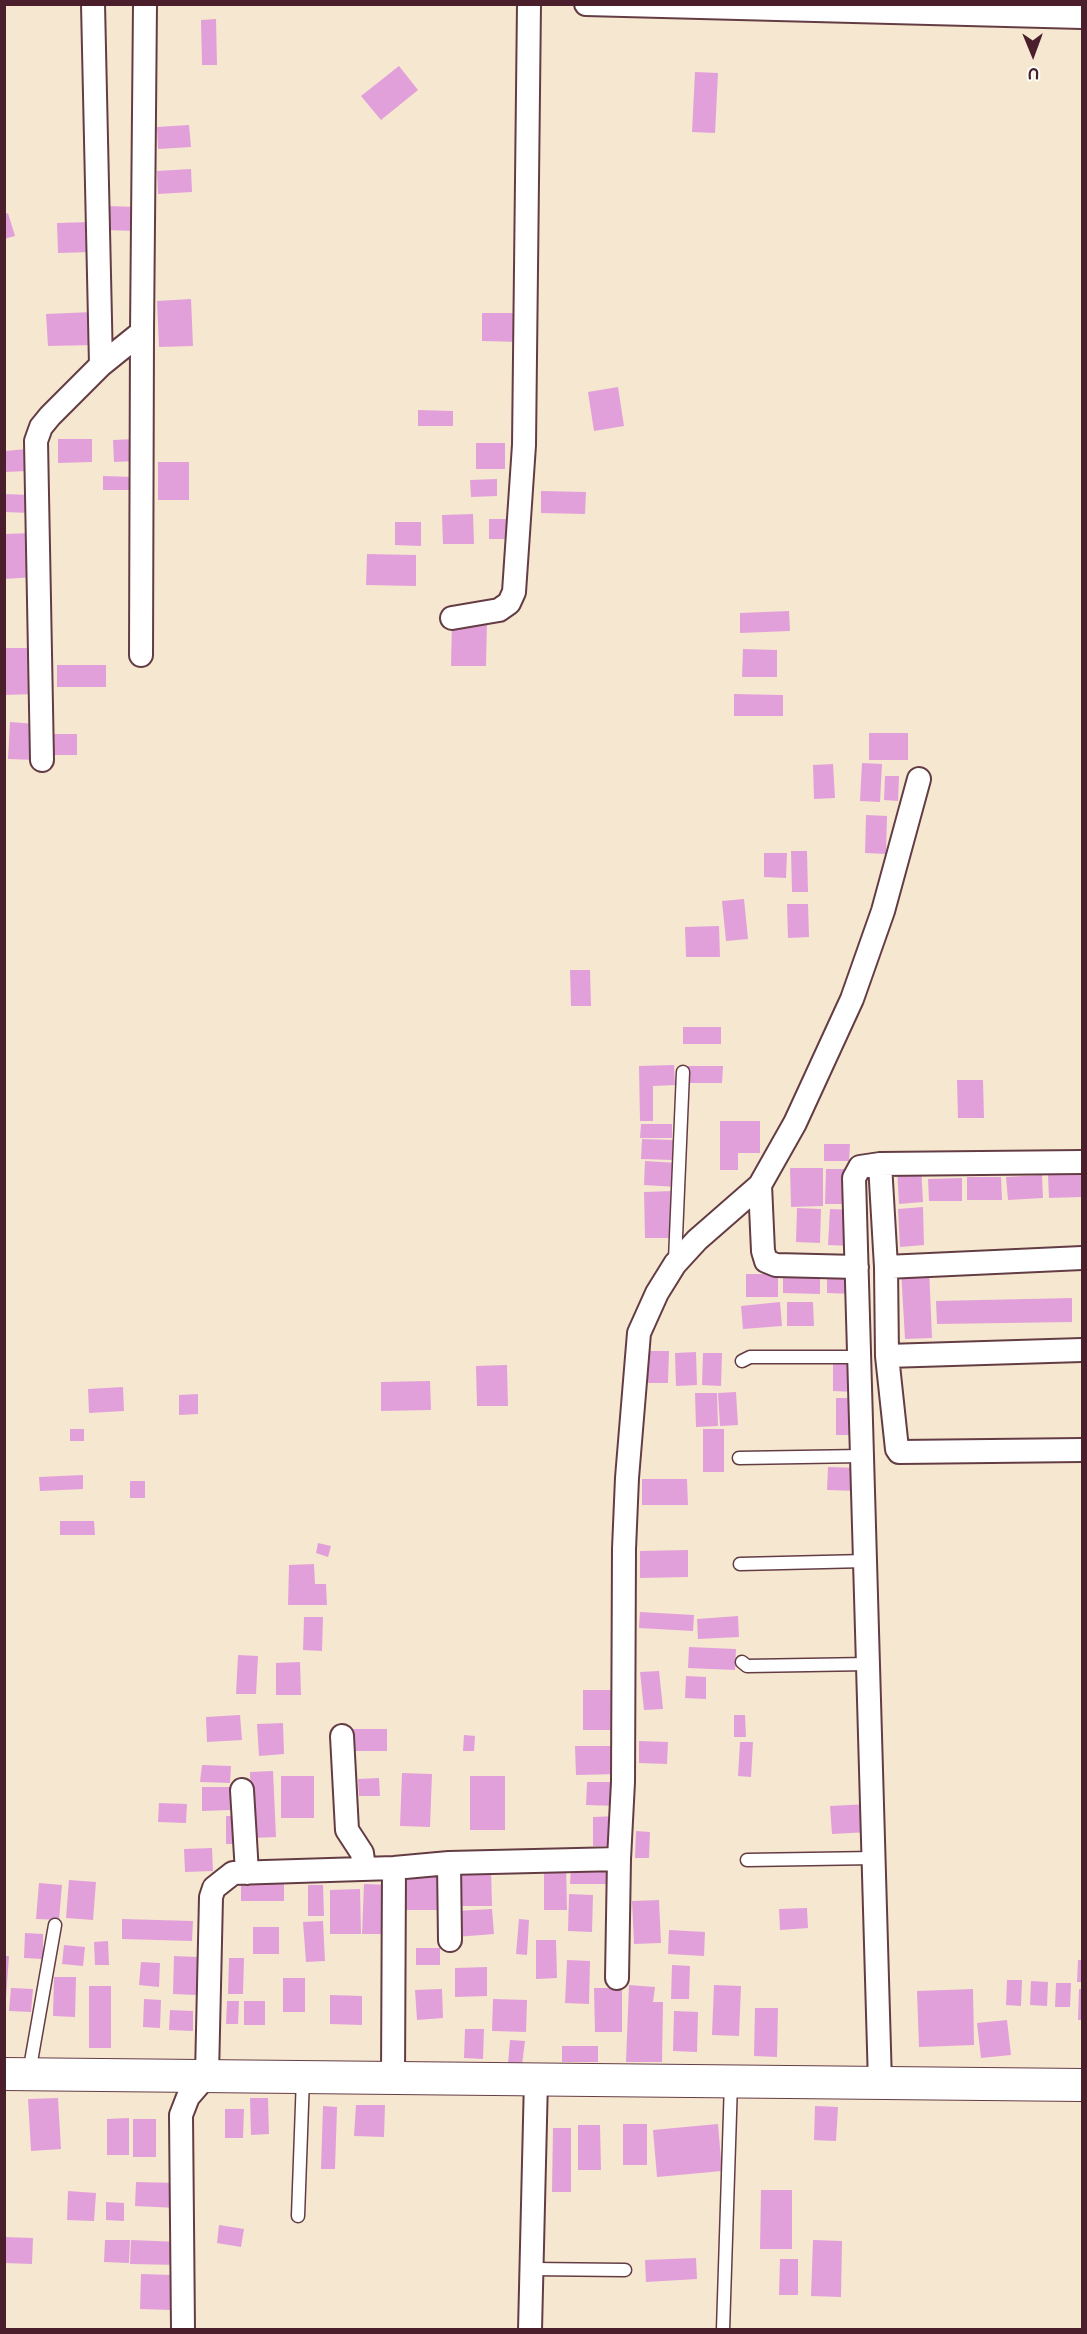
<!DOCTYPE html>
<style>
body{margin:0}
#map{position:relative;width:1087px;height:2334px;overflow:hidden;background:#f6e7d0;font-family:"Balsamiq Sans",sans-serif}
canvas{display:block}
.frame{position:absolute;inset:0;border:6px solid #4a1f2b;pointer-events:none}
.north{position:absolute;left:1003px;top:24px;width:60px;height:60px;-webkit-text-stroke:4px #fdfcf7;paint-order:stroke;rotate:179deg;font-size:16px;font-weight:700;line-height:24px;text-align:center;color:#4a1f2b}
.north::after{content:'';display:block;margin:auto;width:21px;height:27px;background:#4a1f2b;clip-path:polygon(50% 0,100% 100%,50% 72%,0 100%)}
</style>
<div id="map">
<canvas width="1087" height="2334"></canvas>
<div class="frame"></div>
<div class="north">U</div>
</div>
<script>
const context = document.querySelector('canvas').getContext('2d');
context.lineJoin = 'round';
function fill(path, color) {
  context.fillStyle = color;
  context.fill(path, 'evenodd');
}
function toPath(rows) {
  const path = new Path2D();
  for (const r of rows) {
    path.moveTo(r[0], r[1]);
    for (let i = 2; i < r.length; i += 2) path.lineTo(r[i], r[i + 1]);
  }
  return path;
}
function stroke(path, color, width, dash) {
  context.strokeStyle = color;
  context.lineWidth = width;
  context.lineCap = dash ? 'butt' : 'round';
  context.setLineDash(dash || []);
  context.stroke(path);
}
fill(toPath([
 [216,19,217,65,202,65,201,20],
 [399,66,418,90,381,120,361,96],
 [695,72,718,73,715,133,692,132],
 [189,125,191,147,158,149,157,127],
 [191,169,192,192,158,194,157,171],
 [107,206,137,207,136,231,105,230],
 [8,213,15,236,4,239,4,215],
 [91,222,92,252,58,253,57,223],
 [191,299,193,346,159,347,157,301],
 [93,312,95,345,48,346,46,314],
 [482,313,520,313,520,342,482,341],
 [618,387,624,426,594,431,588,392],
 [418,410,453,411,453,426,418,426],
 [58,439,92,439,92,462,58,463],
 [135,439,136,461,114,462,113,440],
 [476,443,505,443,505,469,476,469],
 [27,449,28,471,5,472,5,451],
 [158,462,189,462,189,500,158,500],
 [103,476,134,477,134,490,103,490],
 [497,479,497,496,471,497,470,480],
 [541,491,586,492,585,514,541,513],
 [4,494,31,495,30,513,4,512],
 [473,514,474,544,443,544,442,515],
 [489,519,510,519,510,539,489,539],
 [395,522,421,522,421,546,395,545],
 [33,533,35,577,4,579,4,534],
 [367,554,416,555,416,586,366,585],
 [789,611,790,631,740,633,740,613],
 [452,620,487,621,486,666,451,666],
 [4,648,34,648,35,694,4,695],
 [743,649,777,650,777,677,742,677],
 [57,665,106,665,106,687,57,687],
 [734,694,783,695,783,716,734,716],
 [10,722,36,724,35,760,8,759],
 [869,733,908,733,908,760,869,760],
 [52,734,77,734,77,755,52,755],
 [862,763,882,764,880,802,860,801],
 [833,764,835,798,814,799,813,765],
 [885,776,899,776,898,801,884,800],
 [866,815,887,816,886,854,865,853],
 [791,851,807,851,808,892,792,892],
 [764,853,787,853,786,878,764,877],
 [744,899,748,939,726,941,722,901],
 [787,904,808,904,809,937,788,938],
 [719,926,720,957,686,957,685,927],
 [570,970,590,970,591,1006,571,1006],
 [683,1027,721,1027,721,1044,683,1044],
 [674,1065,675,1085,653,1086,653,1121,640,1121,639,1066],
 [685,1066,723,1066,722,1083,685,1083],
 [957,1080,983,1080,984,1118,958,1118],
 [720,1121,760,1121,760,1153,738,1153,738,1170,720,1170,720,1153,728,1153,720,1153],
 [641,1124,672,1124,672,1138,640,1138],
 [642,1139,673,1140,672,1160,641,1159],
 [824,1144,850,1144,849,1161,824,1161],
 [645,1161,678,1163,677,1187,644,1185],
 [921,1165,923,1202,899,1204,897,1167],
 [790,1168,823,1168,823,1206,791,1207],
 [826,1169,852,1169,851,1204,825,1204],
 [1082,1174,1082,1197,1049,1198,1048,1175],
 [1042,1175,1043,1198,1008,1200,1006,1177],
 [967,1177,1001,1177,1002,1200,967,1200],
 [962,1178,962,1201,929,1201,928,1179],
 [673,1191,673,1238,645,1238,644,1192],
 [923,1207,924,1245,900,1247,898,1209],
 [797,1208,821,1209,820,1243,796,1242],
 [830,1209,854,1210,853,1246,828,1245],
 [929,1268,932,1338,905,1339,901,1270],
 [746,1274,778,1274,778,1297,746,1297],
 [783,1274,820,1274,820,1294,783,1293],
 [827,1275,855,1275,855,1294,827,1293],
 [1072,1298,1072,1322,937,1324,936,1301],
 [780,1302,782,1326,743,1329,741,1306],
 [787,1302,813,1302,814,1326,787,1326],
 [645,1351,669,1351,668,1383,644,1383],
 [696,1352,697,1385,676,1386,675,1353],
 [703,1353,722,1353,721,1386,702,1385],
 [833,1359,856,1359,855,1392,833,1391],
 [507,1365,508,1406,477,1406,476,1366],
 [430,1381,431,1410,381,1411,381,1382],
 [123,1387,124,1411,89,1413,88,1389],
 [736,1392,738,1425,720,1426,718,1393],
 [695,1393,717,1393,718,1426,696,1427],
 [198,1394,198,1414,179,1415,179,1395],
 [836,1398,858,1398,858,1435,836,1435],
 [70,1429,84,1429,84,1441,70,1441],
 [703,1429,724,1429,724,1472,703,1472],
 [828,1467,860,1468,860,1491,827,1490],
 [83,1475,83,1489,40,1491,39,1477],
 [642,1479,687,1479,688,1505,642,1505],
 [130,1481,145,1481,145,1498,130,1498],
 [60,1521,94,1521,95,1535,60,1535],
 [318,1543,331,1546,328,1557,316,1553],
 [688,1550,688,1577,640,1578,640,1551],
 [314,1564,315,1584,326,1584,327,1605,288,1605,289,1565],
 [640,1612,694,1615,693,1631,639,1628],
 [738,1616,739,1637,698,1639,697,1619],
 [304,1617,323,1617,322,1651,303,1650],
 [689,1647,736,1649,735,1670,688,1668],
 [238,1655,258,1656,256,1694,236,1694],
 [300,1662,301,1695,276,1695,276,1663],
 [659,1671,663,1709,644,1710,640,1672],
 [686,1676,706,1677,706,1699,685,1698],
 [583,1690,614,1690,613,1730,583,1730],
 [240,1715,242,1740,207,1742,206,1717],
 [734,1715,745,1715,746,1737,734,1737],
 [283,1723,284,1754,259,1756,257,1724],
 [353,1729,387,1729,387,1751,353,1751],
 [464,1735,475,1736,474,1751,463,1751],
 [639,1741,668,1742,667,1764,639,1763],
 [740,1742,753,1742,751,1777,738,1776],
 [575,1746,618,1746,618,1774,576,1775],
 [202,1765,231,1766,230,1783,200,1782],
 [273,1771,276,1837,252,1838,250,1772],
 [402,1773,432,1774,430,1827,400,1826],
 [281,1776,314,1776,314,1818,281,1818],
 [470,1776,505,1776,505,1830,470,1830],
 [379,1778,380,1796,359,1796,358,1779],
 [587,1782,619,1782,618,1806,586,1805],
 [202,1787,230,1787,231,1810,202,1811],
 [159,1803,187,1804,186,1823,158,1822],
 [869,1804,870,1832,832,1834,830,1806],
 [226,1816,241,1816,241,1844,226,1844],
 [618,1816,618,1847,593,1846,593,1817],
 [636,1831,650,1832,649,1858,635,1858],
 [212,1848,213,1871,185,1872,184,1849],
 [544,1864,566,1864,567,1910,544,1910],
 [571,1866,614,1867,613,1884,570,1884],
 [491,1867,492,1906,462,1906,461,1868],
 [405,1872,438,1872,437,1910,405,1910],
 [69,1880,96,1882,93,1920,66,1918],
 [284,1881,284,1901,241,1901,241,1882],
 [39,1883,62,1885,59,1920,36,1919],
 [364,1884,392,1885,390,1934,362,1934],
 [308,1885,323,1885,324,1916,308,1916],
 [360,1889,361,1934,330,1934,330,1890],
 [569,1894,593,1895,592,1932,568,1931],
 [659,1900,661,1943,634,1944,632,1901],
 [807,1908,808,1928,780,1930,779,1909],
 [492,1909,494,1934,456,1937,454,1911],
 [122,1919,193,1921,192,1941,122,1939],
 [519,1919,529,1920,527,1955,516,1954],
 [323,1921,325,1961,306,1962,303,1922],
 [253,1927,279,1927,279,1954,253,1954],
 [669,1930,705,1932,704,1956,668,1954],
 [25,1933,43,1934,43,1959,24,1958],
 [536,1940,556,1940,557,1978,536,1979],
 [108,1941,109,1965,95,1965,94,1942],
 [64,1945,85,1947,83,1966,62,1964],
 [416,1948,440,1948,440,1965,416,1965],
 [4,1956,9,1956,6,1998,4,1998],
 [174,1956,197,1957,197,1995,173,1994],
 [229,1958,244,1958,243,1994,228,1994],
 [567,1960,590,1961,589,2004,565,2003],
 [1078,1960,1082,1960,1082,1982,1077,1982],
 [141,1962,160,1963,159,1987,139,1985],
 [672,1965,690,1966,689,1999,671,1999],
 [487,1967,487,1996,455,1997,455,1968],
 [54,1977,76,1977,75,2017,53,2016],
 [283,1978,305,1978,305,2012,283,2012],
 [1007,1980,1022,1980,1021,2006,1006,2005],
 [1031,1981,1048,1982,1047,2006,1030,2005],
 [1056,1983,1071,1983,1070,2007,1055,2007],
 [629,1985,655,1987,653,2002,663,2002,662,2062,626,2062],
 [714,1985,741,1986,739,2036,712,2035],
 [89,1986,111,1986,111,2048,89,2048],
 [11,1988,33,1989,31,2012,9,2011],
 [594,1988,622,1988,622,2032,595,2032],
 [442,1989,443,2018,417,2020,415,1990],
 [973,1989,974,2045,919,2047,917,1991],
 [1079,1989,1082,1989,1082,2020,1078,2020],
 [330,1995,362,1996,362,2025,330,2024],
 [144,1999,161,2000,160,2028,143,2027],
 [493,1999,527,2000,526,2032,492,2031],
 [227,2001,239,2001,238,2024,226,2024],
 [244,2001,265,2001,265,2025,244,2025],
 [755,2008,778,2008,777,2057,754,2056],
 [170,2010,193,2011,193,2031,169,2030],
 [674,2011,698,2012,697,2052,673,2051],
 [1007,2020,1011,2055,981,2058,977,2023],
 [465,2029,484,2029,483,2059,464,2058],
 [510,2040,525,2041,522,2065,508,2064],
 [562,2046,598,2046,598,2062,562,2062],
 [58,2098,61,2149,31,2151,28,2099],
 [250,2098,268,2098,269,2134,251,2135],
 [356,2105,385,2105,384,2137,354,2136],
 [323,2106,337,2107,335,2169,321,2169],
 [815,2106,838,2107,836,2141,814,2140],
 [225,2109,244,2109,243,2138,225,2138],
 [129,2118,129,2155,107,2155,107,2119],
 [133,2119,156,2119,156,2157,133,2157],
 [623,2124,647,2124,647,2165,623,2165],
 [718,2124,722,2171,657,2177,653,2130],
 [578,2125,600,2125,601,2170,578,2170],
 [553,2128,571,2128,571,2192,552,2192],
 [136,2182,178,2183,177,2208,135,2206],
 [761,2190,792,2190,792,2249,760,2249],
 [68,2191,96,2193,94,2221,67,2220],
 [106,2202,124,2203,124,2221,106,2220],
 [219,2225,244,2229,241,2247,217,2243],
 [4,2237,33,2238,32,2264,4,2263],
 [105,2240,130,2240,129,2263,104,2262],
 [131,2240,180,2242,179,2265,130,2264],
 [813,2240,842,2241,841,2297,811,2296],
 [696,2258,697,2279,646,2282,645,2260],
 [780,2259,798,2259,798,2295,779,2295],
 [141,2274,173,2275,172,2310,140,2309]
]), '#e2a0da');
const lane = toPath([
 [675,1260,683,1072],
 [742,1361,750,1357,859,1357],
 [739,1458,862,1456],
 [740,1564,865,1561],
 [742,1662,747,1666,868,1664],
 [747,1860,874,1858],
 [29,2073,55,1925],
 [298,2216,303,2077],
 [531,2269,625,2270],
 [723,2330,731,2082]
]);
const street = toPath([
 [93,4,101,365],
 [586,4,1082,17],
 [452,618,499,610,509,603,514,592,524,445,529,4],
 [141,655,142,332],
 [42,760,36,441,41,427,50,416,101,365,142,332,145,4],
 [880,1164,886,1267,887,1356,897,1449,899,1452,1082,1450],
 [760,1185,763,1251,766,1261,776,1265,857,1267],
 [886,1267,1082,1258],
 [887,1356,1082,1350],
 [342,1736,347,1830,362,1853,364,1869],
 [242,1790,247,1873],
 [449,1863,450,1940],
 [617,1978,619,1859,623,1782,624,1549,627,1478,639,1333,657,1293,675,1264,697,1240,760,1185,795,1123,852,999,883,911,919,779],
 [393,2077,394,1868],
 [880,2083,854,1178,860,1167,880,1164,1082,1162],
 [183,2330,181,2115,188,2097,207,2075,211,1897,214,1888,233,1873,394,1868,449,1863,619,1859],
 [530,2330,536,2079]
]);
const secondary = toPath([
 [4,2074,1082,2085]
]);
stroke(lane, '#643d44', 15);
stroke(street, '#643d44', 26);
stroke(secondary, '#643d44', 34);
stroke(lane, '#fff', 12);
stroke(street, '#fff', 22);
stroke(secondary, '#fff', 32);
</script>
